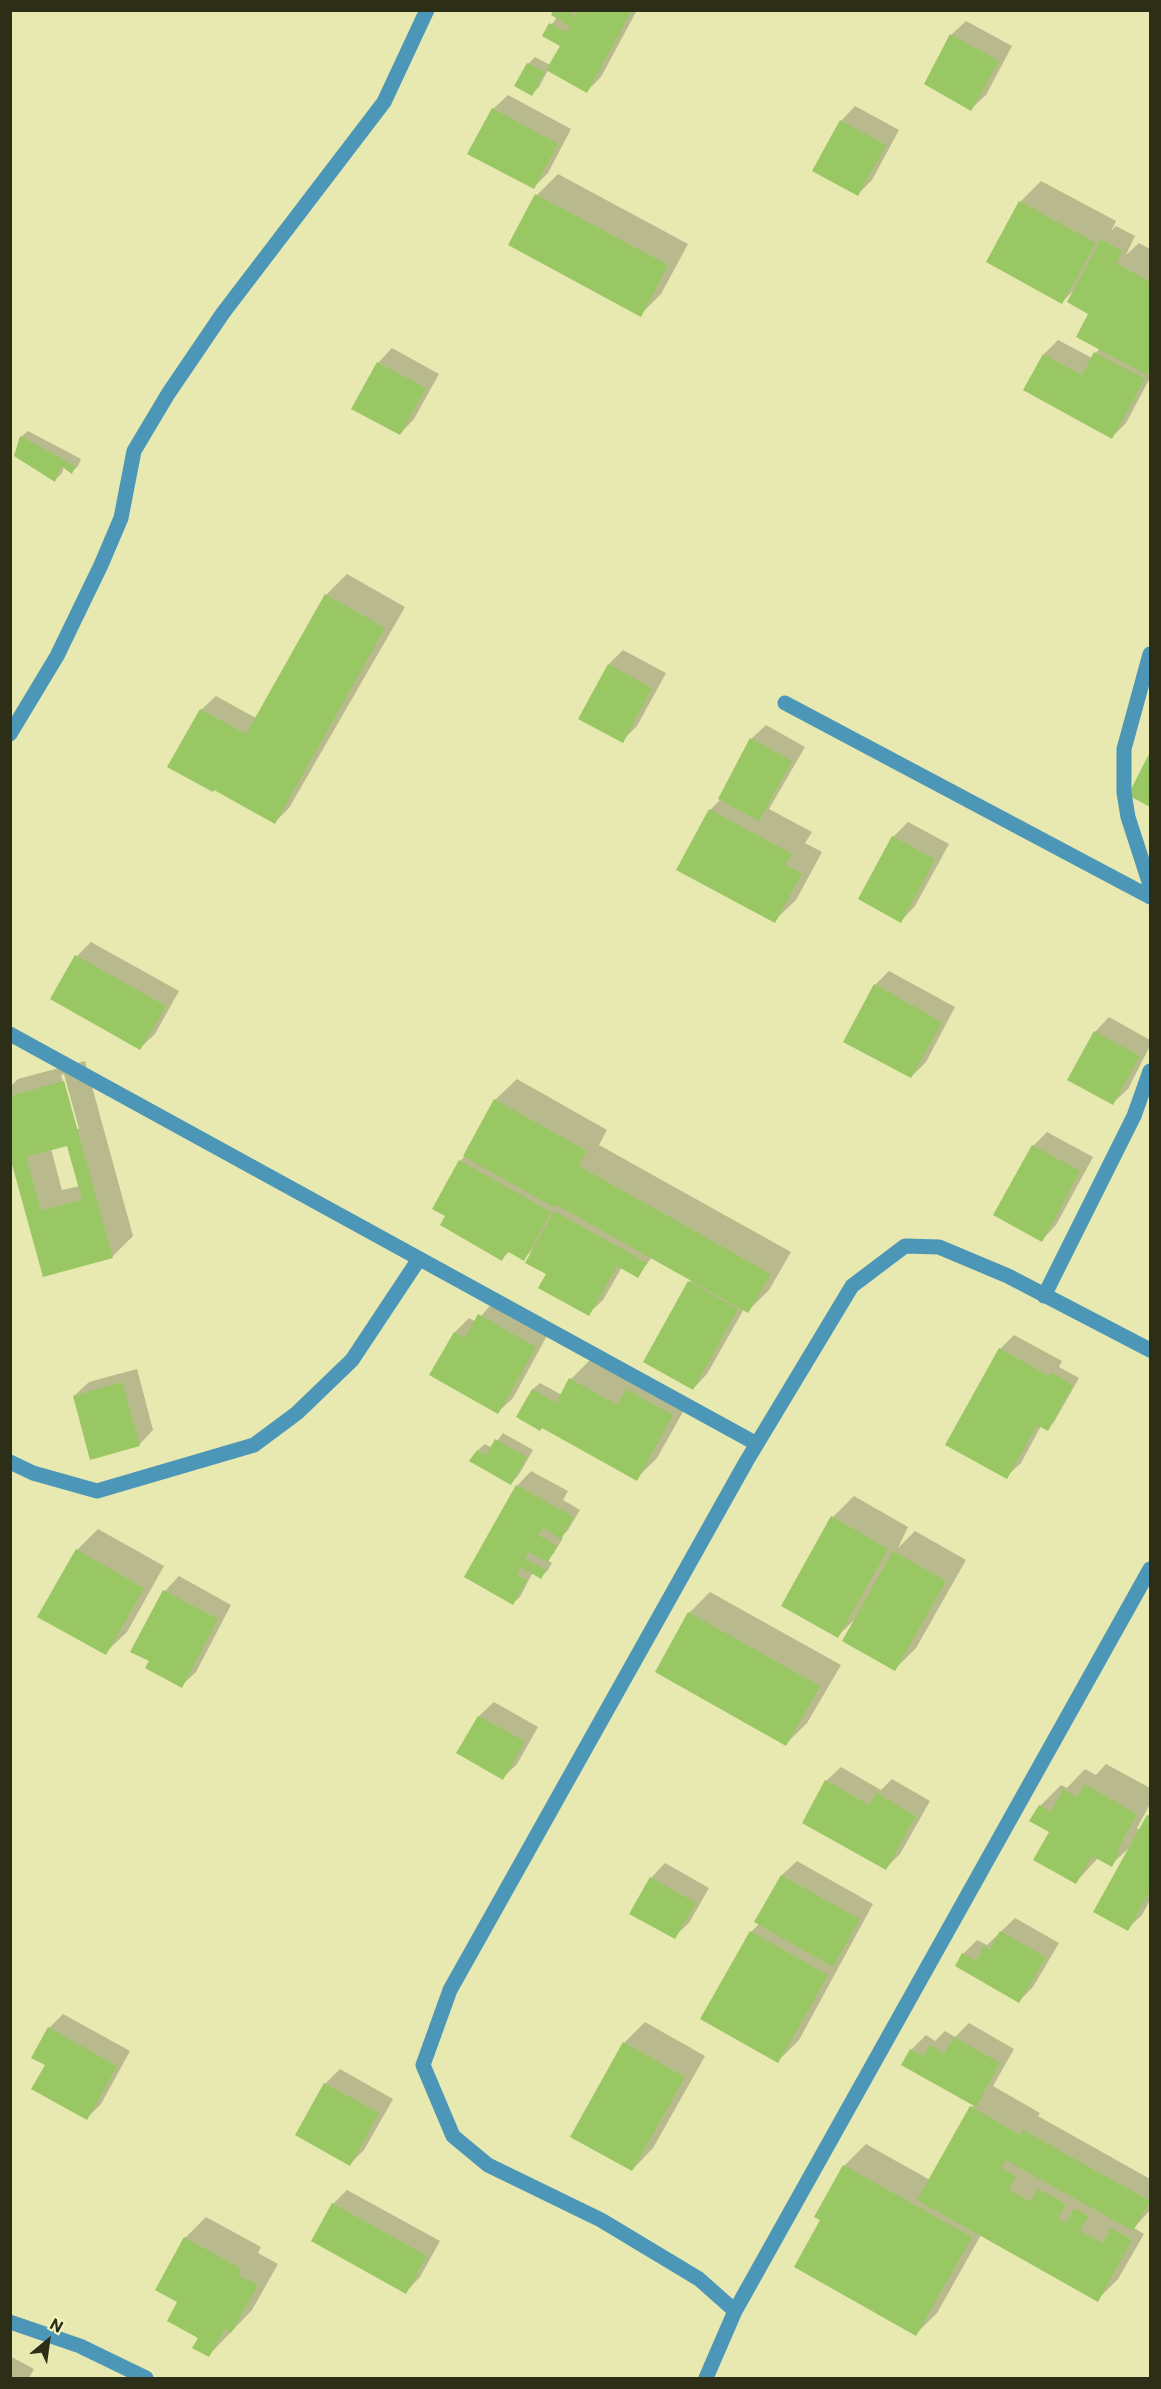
<!DOCTYPE html>
<style>
body{margin:0}
#map{position:relative;width:1161px;height:2389px;overflow:hidden;background:#e7e9b1;font-family:Commissioner,sans-serif}
canvas{display:block}
.frame{position:absolute;inset:0;border:12px solid #2d2e18;pointer-events:none}
.north{position:absolute;left:18px;top:2311px;width:60px;height:60px;-webkit-text-stroke:4px #f4f6be;paint-order:stroke;rotate:29deg;font-size:16px;font-weight:700;line-height:24px;text-align:center;color:#2d2e18}
.north::after{content:'';display:block;margin:auto;width:21px;height:27px;background:#2d2e18;clip-path:polygon(50% 0,100% 100%,50% 72%,0 100%)}
</style>
<div id="map">
<canvas width="1161" height="2389"></canvas>
<div class="frame"></div>
<div class="north">N</div>
</div>
<script>
const context = document.querySelector('canvas').getContext('2d');
context.lineJoin = 'round';
function fill(path, color) {
  context.fillStyle = color;
  context.fill(path, 'evenodd');
}
function toPath(rows) {
  const path = new Path2D();
  for (const r of rows) {
    path.moveTo(r[0], r[1]);
    for (let i = 2; i < r.length; i += 2) path.lineTo(r[i], r[i + 1]);
  }
  return path;
}
function stroke(path, color, width, dash) {
  context.strokeStyle = color;
  context.lineWidth = width;
  context.lineCap = dash ? 'butt' : 'round';
  context.setLineDash(dash || []);
  context.stroke(path);
}
fill(toPath([
 [555,10,637,10,601,77,587,91,548,70,539,87,532,94,528,64,535,57,550,65,561,45,544,35,557,17],
 [966,21,1012,46,986,95,971,109,951,35],
 [508,95,571,129,548,173,533,188,493,109],
 [855,106,899,130,872,180,858,194,814,170,841,121],
 [558,174,688,244,661,294,640,315,510,245,537,195],
 [1041,181,1116,221,1111,231,1116,226,1135,236,1126,255,1139,243,1150,249,1150,378,1126,423,1112,437,1044,354,1058,340,1092,358,1100,348,1090,314,1074,290,1062,302,1020,202],
 [392,348,439,374,414,419,400,434,378,363],
 [28,431,81,459,78,466,72,472,64,466,62,473,55,480,21,437],
 [347,574,405,607,289,808,275,822,201,710,216,696,256,718,326,595],
 [623,650,666,673,637,726,622,741,609,664],
 [766,725,805,747,769,809,812,832,805,843,822,852,796,900,774,921,710,810,721,799,751,739],
 [1150,756,1150,806,1130,794],
 [908,822,949,844,915,906,901,921,893,837],
 [91,942,179,991,155,1034,140,1048,77,956],
 [889,971,955,1007,926,1062,911,1077,875,985],
 [1109,1017,1150,1040,1150,1046,1128,1089,1113,1103,1095,1032],
 [85,1061,133,1236,112,1257,44,1275,10,1151,10,1087,18,1079],
 [64,1074,79,1129,76,1129,61,1075],
 [68,1144,80,1186,62,1190,51,1149],
 [517,1079,607,1130,599,1145,791,1252,769,1290,748,1311,744,1309,707,1374,693,1389,690,1282,692,1280,652,1257,638,1276,622,1267,603,1300,588,1314,548,1274,533,1249,524,1259,510,1251,502,1259,447,1216,460,1161,465,1156,495,1100],
 [1047,1132,1093,1157,1056,1225,1042,1240,1033,1146],
 [494,1301,549,1332,513,1398,498,1412,431,1374,455,1332,469,1318,476,1322],
 [1014,1335,1062,1361,1059,1367,1079,1378,1054,1422,1048,1429,1041,1426,1021,1463,1006,1477,1000,1349],
 [592,1358,684,1410,657,1458,636,1479,543,1426,518,1417,533,1389,540,1383,562,1395,571,1379],
 [137,1369,153,1430,139,1445,74,1396,89,1382],
 [503,1433,533,1450,518,1476,511,1483,478,1450,485,1444,492,1448],
 [531,1471,568,1491,563,1500,580,1510,568,1530,561,1537,563,1538,554,1553,547,1560,552,1563,548,1570,541,1577,533,1572,520,1597,513,1603,466,1577,517,1486],
 [854,1496,908,1527,898,1548,915,1531,966,1560,916,1648,895,1669,855,1619,838,1636,833,1517],
 [98,1529,164,1566,127,1632,105,1653,77,1550],
 [179,1576,231,1605,196,1672,181,1686,151,1661,132,1651,165,1591],
 [710,1592,841,1665,807,1723,786,1744,689,1613],
 [494,1702,538,1727,517,1764,503,1778,458,1753,479,1716],
 [1106,1764,1150,1788,1150,1804,1137,1828,1140,1830,1150,1814,1150,1900,1142,1915,1127,1929,1131,1846,1111,1865,1098,1858,1076,1882,1040,1806,1061,1785,1067,1788,1085,1769,1096,1775],
 [841,1767,881,1790,892,1779,930,1801,900,1854,886,1868,826,1781],
 [797,1861,873,1904,799,2040,778,2061,751,1932,760,1923,756,1921,782,1875],
 [665,1863,709,1888,689,1923,674,1937,651,1878],
 [1015,1918,1059,1943,1033,1987,1019,2001,963,1954,977,1940,987,1945],
 [63,2014,130,2051,101,2104,87,2118,47,2065,49,2028],
 [645,2022,705,2056,653,2148,632,2170,624,2043],
 [969,2023,1014,2049,993,2086,1040,2113,1038,2116,1150,2179,1150,2210,1134,2228,1144,2234,1118,2279,1097,2300,981,2235,937,2313,916,2334,822,2220,816,2216,845,2165,866,2144,930,2180,974,2104,903,2065,911,2050,926,2035,935,2041,945,2031,955,2037],
 [340,2069,393,2099,364,2150,350,2164,325,2084],
 [347,2190,440,2241,420,2277,406,2292,333,2204],
 [206,2217,261,2247,258,2253,278,2264,252,2310,209,2355,179,2302,185,2238],
 [10,2356,34,2369,29,2378,10,2378]
]), '#0003');
fill(toPath([
 [553,10,565,10,575,16,578,10,632,10,587,93,546,70,560,46,542,36,549,23,566,32,570,26,551,15],
 [950,34,999,61,971,111,924,84],
 [527,63,545,72,532,96,514,86],
 [492,108,558,144,534,189,467,154],
 [840,120,886,145,858,196,812,171],
 [535,194,668,265,641,317,508,245],
 [1019,201,1096,243,1062,304,986,262],
 [1101,239,1122,251,1116,263,1150,282,1150,368,1147,375,1076,337,1088,314,1067,302],
 [1094,352,1145,379,1112,439,1023,390,1043,354,1082,375],
 [377,362,426,388,400,435,351,409],
 [20,436,75,466,72,474,61,466,55,482,14,456],
 [325,594,385,628,275,824,214,790,213,792,167,767,200,709,246,734],
 [608,664,652,688,623,743,578,719],
 [750,738,792,761,759,821,718,799],
 [1150,752,1150,807,1128,795],
 [709,809,792,854,785,865,802,873,775,923,676,870],
 [892,836,935,859,901,923,858,899],
 [75,955,166,1006,140,1050,50,999],
 [874,984,942,1022,911,1078,843,1042],
 [1094,1031,1140,1056,1113,1105,1067,1080],
 [64,1081,113,1258,43,1277,10,1157,10,1096],
 [67,1146,82,1200,41,1210,26,1157],
 [494,1099,587,1151,579,1166,771,1274,748,1313,557,1205,555,1208,463,1156],
 [1032,1145,1080,1171,1042,1242,993,1215],
 [459,1160,551,1212,524,1261,507,1251,502,1261,440,1225,445,1216,432,1209],
 [554,1211,647,1263,638,1278,617,1266,589,1316,538,1288,546,1274,525,1263],
 [688,1281,738,1309,693,1390,643,1362],
 [478,1314,536,1347,498,1414,429,1375,454,1332,465,1338],
 [999,1348,1049,1376,1051,1372,1073,1385,1048,1431,1037,1425,1007,1479,945,1445],
 [569,1378,617,1405,626,1389,673,1415,637,1481,542,1428,540,1431,516,1417,532,1389,556,1403],
 [122,1382,140,1446,90,1460,73,1396],
 [495,1439,527,1457,511,1485,469,1461,477,1450,486,1455],
 [516,1485,574,1517,561,1539,543,1528,538,1535,557,1546,548,1562,529,1552,525,1559,546,1570,541,1579,521,1567,517,1575,527,1580,513,1605,464,1577],
 [831,1516,888,1549,838,1638,781,1606],
 [76,1549,144,1588,106,1655,37,1617],
 [893,1551,946,1581,895,1671,842,1641],
 [163,1590,218,1619,182,1688,145,1668,149,1661,130,1652],
 [688,1612,820,1686,786,1746,655,1672],
 [478,1716,525,1741,503,1780,456,1753],
 [825,1780,869,1805,876,1793,916,1816,886,1870,802,1823],
 [1084,1784,1137,1814,1117,1850,1120,1851,1112,1867,1092,1856,1076,1884,1033,1860,1049,1832,1029,1821,1039,1805,1051,1812,1063,1789,1077,1797],
 [1147,1815,1150,1816,1150,1891,1128,1931,1093,1912],
 [781,1875,860,1919,833,1967,754,1922],
 [650,1877,696,1903,675,1939,629,1914],
 [750,1931,828,1975,778,2063,700,2019],
 [1000,1931,1046,1957,1019,2003,955,1966,962,1953,976,1961,984,1946,990,1949],
 [48,2027,117,2066,87,2120,31,2089,45,2065,31,2058],
 [954,2037,1000,2063,976,2107,901,2065,910,2049,923,2056,929,2045,944,2053],
 [623,2042,685,2077,632,2171,570,2137],
 [324,2083,379,2113,350,2166,295,2135],
 [970,2106,1020,2135,1023,2130,1150,2201,1133,2231,1006,2160,1001,2168,1016,2176,1009,2190,1031,2202,1038,2189,1066,2204,1058,2218,1066,2223,1074,2208,1088,2216,1080,2231,1103,2243,1111,2228,1132,2240,1098,2302,917,2200],
 [843,2165,972,2237,916,2336,794,2267,820,2220,814,2217],
 [332,2203,427,2256,406,2294,311,2241],
 [184,2237,241,2269,238,2275,258,2285,231,2333,225,2329,209,2357,192,2348,198,2338,167,2321,177,2302,155,2290]
]), '#99c763');
stroke(toPath([
 [1150,654,1124,749,1124,793,1128,817,1150,885],
 [785,703,1150,897],
 [10,734,57,656,101,565,121,518,134,451,168,394,223,313,384,102,427,10],
 [10,1034,757,1444],
 [1044,1296,1134,1116,1150,1071],
 [10,1462,33,1473,97,1491,254,1445,297,1413,352,1360,419,1259],
 [735,2311,699,2279,601,2220,488,2165,453,2136,423,2065,450,1990,746,1462,852,1286,905,1246,939,1247,1008,1276,1150,1350],
 [10,2322,80,2346,146,2378],
 [706,2378,735,2311,1150,1569]
]), '#4c97b8', 15);
</script>
